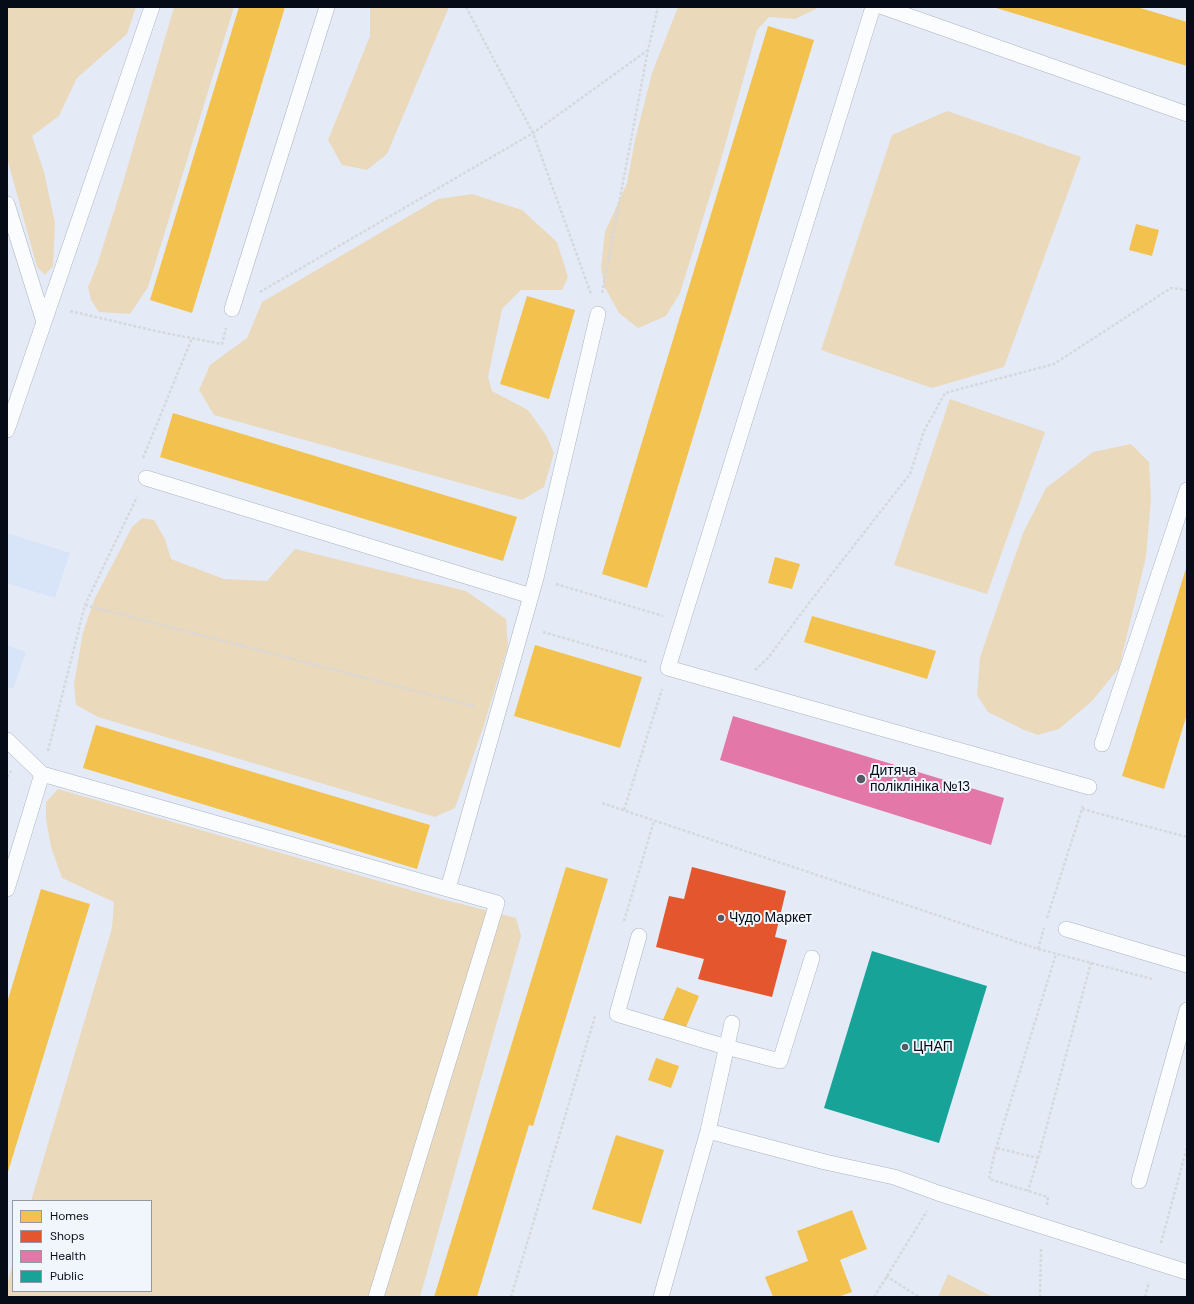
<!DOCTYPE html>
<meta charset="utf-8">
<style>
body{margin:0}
#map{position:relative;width:1194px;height:1304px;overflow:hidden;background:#e4ebf7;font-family:"DM Sans",sans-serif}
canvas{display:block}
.frame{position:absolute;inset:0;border:8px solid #050c17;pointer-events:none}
.legend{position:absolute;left:12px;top:1200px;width:140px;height:92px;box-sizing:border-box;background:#f1f6fd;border:1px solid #9398a1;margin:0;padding:5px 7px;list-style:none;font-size:12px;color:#050c17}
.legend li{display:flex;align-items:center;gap:8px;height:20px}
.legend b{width:20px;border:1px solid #9398a1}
</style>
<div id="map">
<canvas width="1194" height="1304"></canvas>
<div class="frame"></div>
<ul class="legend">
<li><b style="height:11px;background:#f2c14e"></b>Homes</li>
<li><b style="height:11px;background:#e4572e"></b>Shops</li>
<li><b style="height:11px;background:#e377a8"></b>Health</li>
<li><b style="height:11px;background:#17a398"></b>Public</li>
</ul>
</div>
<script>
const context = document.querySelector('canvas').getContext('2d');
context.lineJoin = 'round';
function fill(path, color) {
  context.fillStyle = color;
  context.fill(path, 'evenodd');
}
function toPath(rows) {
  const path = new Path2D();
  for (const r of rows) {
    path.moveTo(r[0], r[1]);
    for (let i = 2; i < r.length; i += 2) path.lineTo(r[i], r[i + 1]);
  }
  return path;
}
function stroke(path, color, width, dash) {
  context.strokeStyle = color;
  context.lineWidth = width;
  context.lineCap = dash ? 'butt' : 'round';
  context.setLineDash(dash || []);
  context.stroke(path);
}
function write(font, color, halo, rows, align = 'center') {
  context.font = font + ' "DM Sans",sans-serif';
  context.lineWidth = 4;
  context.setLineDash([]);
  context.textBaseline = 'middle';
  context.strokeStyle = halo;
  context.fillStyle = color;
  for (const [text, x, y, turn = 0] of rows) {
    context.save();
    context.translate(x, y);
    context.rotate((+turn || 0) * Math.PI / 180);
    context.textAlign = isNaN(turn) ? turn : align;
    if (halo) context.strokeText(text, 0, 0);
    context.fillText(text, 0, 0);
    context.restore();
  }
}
fill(toPath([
 [7,533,70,553,55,598,7,583],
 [7,645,26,652,13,689,7,687]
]), '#d8e4f8');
fill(toPath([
 [7,7,136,7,127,34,77,78,59,116,32,136,44,172,55,223,53,266,45,275,37,267,7,158],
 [174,7,234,7,148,287,130,314,99,312,91,300,88,287,97,265,122,186],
 [370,7,449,7,387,154,367,170,342,165,328,140,370,36],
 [678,7,816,7,816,9,795,19,769,17,757,30,720,163,680,293,666,316,638,328,619,313,604,286,601,267,605,232,627,183,635,140,652,73],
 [947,111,1081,157,1004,367,932,388,821,350,892,135],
 [472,194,522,210,557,242,568,277,562,290,521,290,502,309,488,377,492,391,528,410,546,435,554,453,544,487,522,500,214,415,199,390,210,365,247,338,262,302,438,199],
 [950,399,1045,432,987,594,894,565],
 [1131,444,1149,462,1151,499,1146,557,1119,668,1092,701,1059,729,1038,735,1024,730,988,712,977,695,980,657,1023,533,1046,488,1093,452],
 [142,518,154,520,165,539,171,559,224,579,267,581,295,549,466,591,506,619,508,646,483,728,455,808,435,817,98,717,76,705,74,684,83,632,95,598,132,527],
 [58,789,438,898,516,918,521,936,420,1297,7,1297,7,1286,13,1262,13,1291,151,1291,151,1201,31,1201,112,928,114,902,62,878,51,847,46,819,46,802],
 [948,1274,993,1297,938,1297]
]), '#ebd9bc');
fill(toPath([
 [239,7,285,7,192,313,150,300],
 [993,7,1137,7,1187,22,1187,66],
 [768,26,814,40,647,588,602,574],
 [1136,224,1159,230,1152,256,1129,250],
 [527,296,575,310,549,399,500,384],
 [173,413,517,517,503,561,160,457],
 [775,557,800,564,792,589,768,583],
 [1187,565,1187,714,1164,789,1122,776],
 [812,616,936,651,927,679,804,642],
 [535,645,642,677,620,748,514,716],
 [96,725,430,825,417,869,83,768],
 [566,867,608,879,533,1126,529,1125,477,1297,434,1297],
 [41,889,90,904,7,1175,7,1003],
 [677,987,699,996,684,1032,662,1022],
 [656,1058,679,1066,671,1088,648,1080],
 [616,1135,664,1150,641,1224,592,1209],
 [852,1210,867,1249,840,1260,852,1292,838,1297,773,1297,765,1277,808,1261,797,1231]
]), '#f2c14e');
fill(toPath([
 [692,867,786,891,775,937,787,940,772,997,698,979,704,959,656,947,669,896,684,899]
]), '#e4572e');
fill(toPath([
 [733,716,1004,798,991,845,720,760]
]), '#e377a8');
fill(toPath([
 [872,951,987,986,939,1143,824,1108]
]), '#17a398');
const lane = toPath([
 [873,7,668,668,1089,787],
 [883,7,1187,114],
 [7,204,44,322],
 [232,309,327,7],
 [7,430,152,7],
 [146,478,531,596],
 [7,740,42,774],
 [1102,744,1187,490],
 [7,889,42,774,497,903,376,1297],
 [448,889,536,578,598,314],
 [1066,929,1187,965],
 [639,936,617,1014,726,1047,780,1061,812,958],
 [708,1131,825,1162,894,1177,938,1193,1187,1272],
 [1139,1181,1187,1010],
 [661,1297,708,1131,732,1023]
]);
stroke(lane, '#abb2bd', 16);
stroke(toPath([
 [466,7,533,133,591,294],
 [260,292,533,133,648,50],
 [602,293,648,50,658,7],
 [70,311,160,332,222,344,226,328],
 [143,458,192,338],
 [556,584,663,616],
 [85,605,477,707],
 [543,632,647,662],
 [755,670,768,658,809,603,910,474,924,431,945,393,1054,364,1171,288,1187,290],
 [48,751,85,605,137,497],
 [7,777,11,771],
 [602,803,1038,949,1152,979],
 [1082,809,1187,837],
 [624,810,662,689],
 [1047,918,1083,806],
 [624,921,654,821],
 [1038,949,1044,928],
 [997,1148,1038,1158,1028,1191],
 [1038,1158,1091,963],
 [1047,1205,1048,1197,989,1179,994,1155,1056,954],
 [1161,1243,1187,1147],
 [886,1276,919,1297],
 [511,1297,595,1016],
 [874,1297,927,1211],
 [1040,1297,1041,1248],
 [1145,1297,1149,1282]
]), '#d6d8dc', 2.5, [3, 2]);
stroke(lane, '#fbfcfe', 15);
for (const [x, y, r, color] of [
 [861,779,5,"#535a65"],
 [721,918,4,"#535a65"],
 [905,1047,4,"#535a65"]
]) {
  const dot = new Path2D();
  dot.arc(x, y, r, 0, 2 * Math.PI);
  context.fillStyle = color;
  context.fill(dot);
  stroke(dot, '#f1f6fd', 1.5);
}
write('14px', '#050c17', '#f1f6fd', [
 ["Дитяча",870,771],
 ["поліклініка №13",870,787],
 ["Чудо Маркет",729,918],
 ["ЦНАП",913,1047]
], 'left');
</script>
